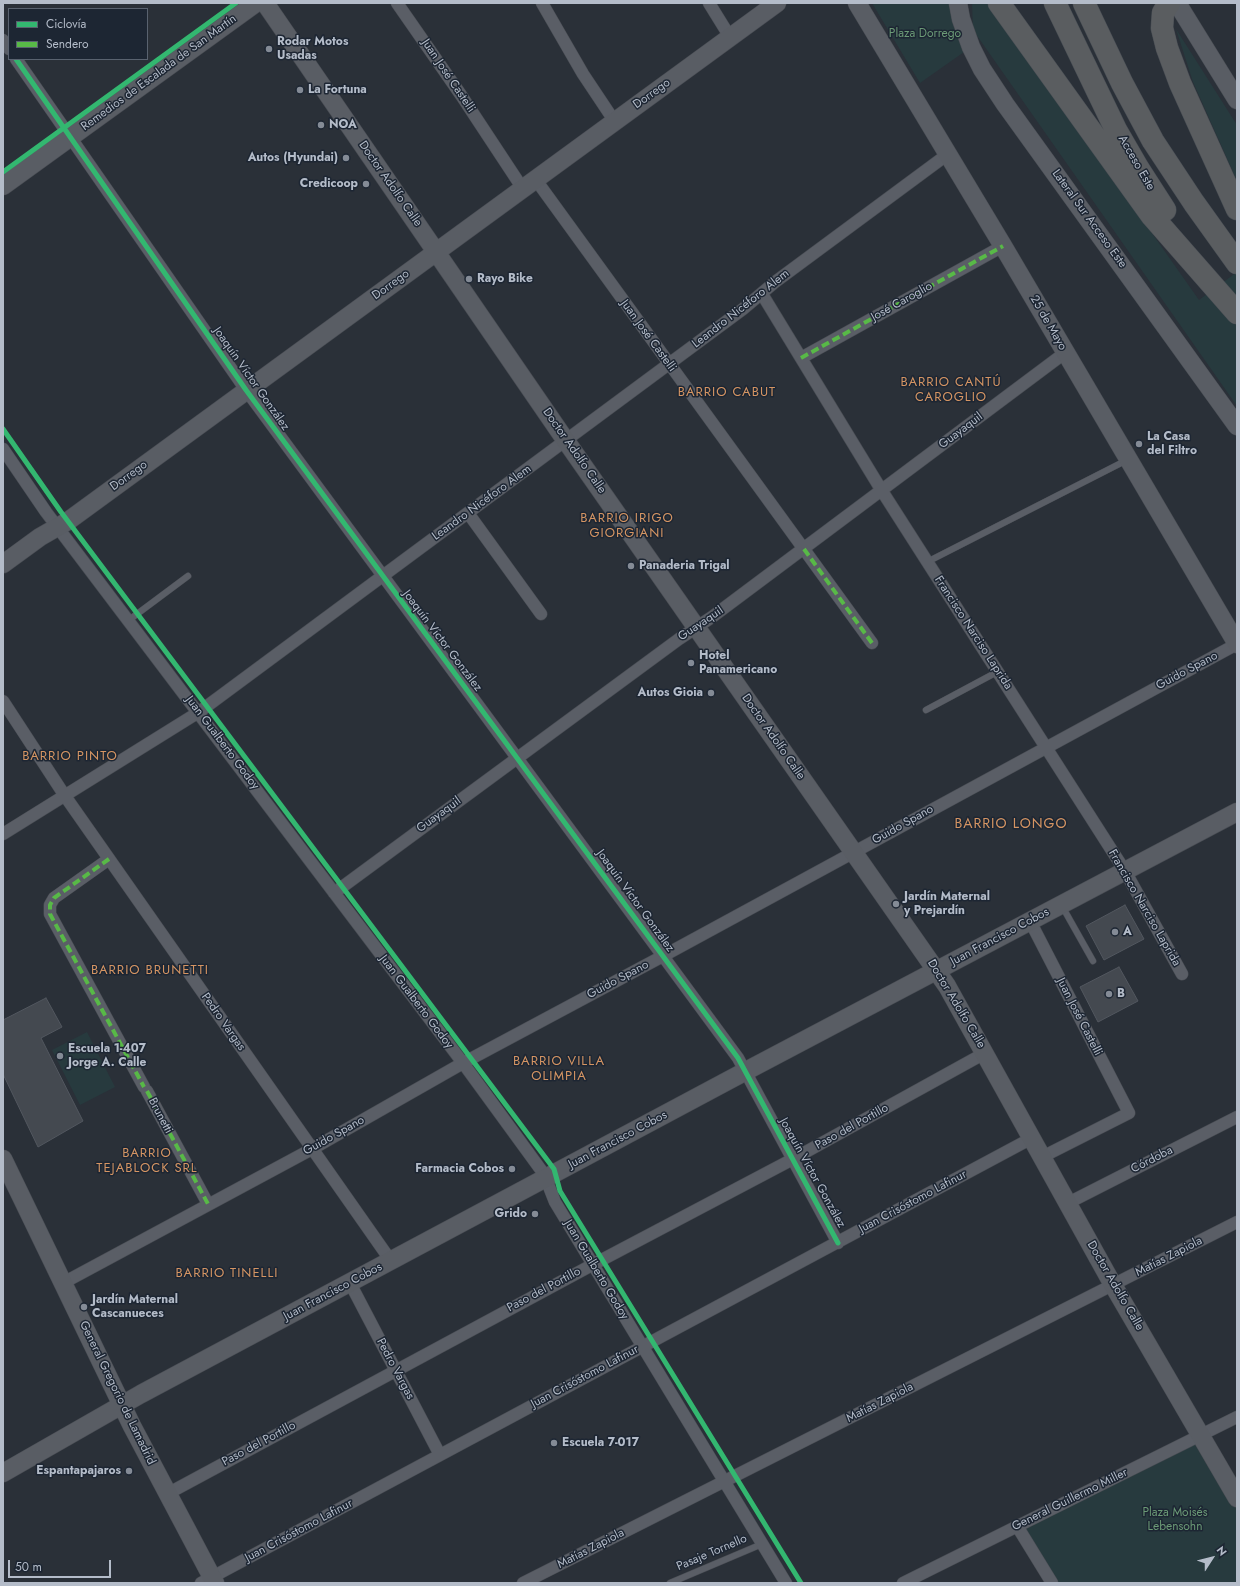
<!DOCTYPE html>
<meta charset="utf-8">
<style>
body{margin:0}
#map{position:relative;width:1240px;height:1586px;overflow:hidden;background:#2a3038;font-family:Jost,sans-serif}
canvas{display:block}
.frame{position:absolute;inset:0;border:4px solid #b4bcc9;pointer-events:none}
.legend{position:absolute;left:8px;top:8px;width:140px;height:52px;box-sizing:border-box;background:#1d2633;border:1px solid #59626f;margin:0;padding:5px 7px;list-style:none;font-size:12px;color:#b4bcc9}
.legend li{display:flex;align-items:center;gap:8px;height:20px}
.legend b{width:20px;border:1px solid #59626f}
.north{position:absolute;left:1192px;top:1538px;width:40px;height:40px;-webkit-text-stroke:3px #1d2633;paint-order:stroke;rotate:54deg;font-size:11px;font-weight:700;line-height:16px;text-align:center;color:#b4bcc9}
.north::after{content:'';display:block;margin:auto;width:14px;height:18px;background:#b4bcc9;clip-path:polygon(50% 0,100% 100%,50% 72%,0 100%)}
.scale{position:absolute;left:8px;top:1560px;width:103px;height:18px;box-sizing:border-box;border:2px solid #b4bcc9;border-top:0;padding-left:5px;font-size:12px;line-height:14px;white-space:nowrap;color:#b4bcc9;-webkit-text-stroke:3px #1d2633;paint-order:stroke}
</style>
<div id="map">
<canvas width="1240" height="1586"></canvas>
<div class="frame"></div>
<ul class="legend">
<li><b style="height:5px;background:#33b770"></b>Ciclovía</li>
<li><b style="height:5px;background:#58b947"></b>Sendero</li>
</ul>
<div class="north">N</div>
<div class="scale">50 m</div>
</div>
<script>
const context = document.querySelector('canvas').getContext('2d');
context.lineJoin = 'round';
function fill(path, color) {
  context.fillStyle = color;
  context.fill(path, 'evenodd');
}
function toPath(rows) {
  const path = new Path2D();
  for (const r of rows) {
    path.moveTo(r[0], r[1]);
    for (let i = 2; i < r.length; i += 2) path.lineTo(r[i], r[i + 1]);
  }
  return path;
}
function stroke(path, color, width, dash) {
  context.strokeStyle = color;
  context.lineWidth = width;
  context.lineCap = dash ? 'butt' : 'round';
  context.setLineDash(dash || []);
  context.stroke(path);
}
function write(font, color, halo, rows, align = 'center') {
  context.font = font + ' Jost,sans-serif';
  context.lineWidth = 3;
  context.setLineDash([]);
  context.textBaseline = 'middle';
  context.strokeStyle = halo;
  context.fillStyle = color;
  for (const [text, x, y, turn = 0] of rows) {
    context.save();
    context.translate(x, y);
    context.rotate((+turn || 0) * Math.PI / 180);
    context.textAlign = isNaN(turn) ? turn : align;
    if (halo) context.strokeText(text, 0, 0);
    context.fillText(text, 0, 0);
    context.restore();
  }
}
fill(toPath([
 [872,3,949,3,953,22,964,52,920,83],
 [972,3,990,3,1199,300,1237,272,1237,406,973,30],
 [1176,29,1237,125,1237,181,1193,82],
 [87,1032,115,1087,80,1105,52,1050],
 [1200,1438,1237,1501,1237,1583,1053,1583,1020,1527]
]), '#273a3e');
const building = toPath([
 [1125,905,1144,939,1104,960,1086,926,1125,905],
 [1119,967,1138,1001,1098,1022,1080,987,1119,967],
 [46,998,62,1027,41,1038,83,1121,38,1147,3,1074,3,1020,46,998]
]);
fill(building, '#444950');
stroke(building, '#52575f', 1);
const lane = toPath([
 [927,562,1127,460],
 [129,620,188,576],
 [926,710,997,672],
 [1062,906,1093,961],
 [670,1583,762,1544]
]);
const street = toPath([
 [397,3,461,95,523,189],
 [542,3,583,74,615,122],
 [709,3,730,37],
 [3,40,9,49],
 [16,59,246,390,738,1058,838,1243],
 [536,180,872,643],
 [762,294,882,491,1125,871,1182,974],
 [801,358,1003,246],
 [3,449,46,512,463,1063,541,1170,546,1179,555,1202,786,1583],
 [468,513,541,614],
 [3,701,65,796,391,1261],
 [3,834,199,712,743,309,775,282,948,154],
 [109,859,54,898,50,905,50,914,144,1087],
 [334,893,679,639,712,617,1066,352],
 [1030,921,1129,1113,1042,1157],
 [147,1091,208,1204],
 [1068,1203,1237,1117],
 [63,1283,312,1149,463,1063,663,956,1237,644],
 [350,1283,440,1455],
 [167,1494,592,1265,793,1159,985,1053],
 [1017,1526,1052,1583],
 [201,1583,1032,1138],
 [523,1583,1237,1222],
 [903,1583,1237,1417]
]);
const secondary = toPath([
 [265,3,566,441,947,986,1113,1285,1237,1498],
 [857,3,1003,246,1237,644],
 [958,3,961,19,971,47,982,69,1005,104,1237,426],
 [1177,3,1237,100],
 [3,186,256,3],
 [3,564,40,537,68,521,777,3],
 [3,1159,132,1426,215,1583],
 [3,1473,141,1394,746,1071,1237,812]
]);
const highway = toPath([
 [999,3,1152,216,1237,313],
 [1055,3,1116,130,1138,168,1165,210],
 [1084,3,1122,83,1153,141,1194,203,1237,263],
 [1169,3,1163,13,1162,28,1167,48,1180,83,1237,209]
]);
stroke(lane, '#484c53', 7);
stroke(street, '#484c53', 13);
stroke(secondary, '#484c53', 19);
stroke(highway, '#474c53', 23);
stroke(lane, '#5a5e66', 6);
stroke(street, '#5a5e66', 12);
stroke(secondary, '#595d64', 18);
stroke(highway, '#5a5d60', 22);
stroke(toPath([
 [801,358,1003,246],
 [804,549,872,643],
 [109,859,54,898,50,905,50,914,144,1087],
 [147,1091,208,1204]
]), '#58b947', 4, [8, 4]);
stroke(toPath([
 [16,59,246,390,738,1058,838,1243],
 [3,172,236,3],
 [3,429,61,512,554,1169,560,1191,801,1583]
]), '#33b770', 5);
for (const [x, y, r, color] of [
 [269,49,4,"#848b96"],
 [300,90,4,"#848b96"],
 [321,125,4,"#848b96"],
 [346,158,4,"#848b96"],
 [366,184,4,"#848b96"],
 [469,279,4,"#848b96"],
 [1139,444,4,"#848b96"],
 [631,566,4,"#848b96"],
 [691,663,4,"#848b96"],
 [711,693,4,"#848b96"],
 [896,904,4,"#848b96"],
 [1115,932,4,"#848b96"],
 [1109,994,4,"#848b96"],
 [60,1056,4,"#848b96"],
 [512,1169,4,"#848b96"],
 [535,1214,4,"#848b96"],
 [84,1307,4,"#848b96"],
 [554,1443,4,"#848b96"],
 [129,1471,4,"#848b96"]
]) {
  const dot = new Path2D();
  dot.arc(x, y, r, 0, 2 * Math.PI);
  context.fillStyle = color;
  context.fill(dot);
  stroke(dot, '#1d2633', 1.5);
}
write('12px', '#6b9a76', '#1d2633', [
 ["Plaza Dorrego",925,34],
 ["Plaza Moisés",1175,1513],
 ["Lebensohn",1175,1527]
]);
write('bold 12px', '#b4bcc9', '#1d2633', [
 ["Rodar Motos",277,42],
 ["Usadas",277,56],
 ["La Fortuna",308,90],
 ["NOA",329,125],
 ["Autos (Hyundai)",338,158,"right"],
 ["Credicoop",358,184,"right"],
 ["Rayo Bike",477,279],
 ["La Casa",1147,437],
 ["del Filtro",1147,451],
 ["Panaderia Trigal",639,566],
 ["Hotel",699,656],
 ["Panamericano",699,670],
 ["Autos Gioia",703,693,"right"],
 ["Jardín Maternal",904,897],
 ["y Prejardín",904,911],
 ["A",1123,932],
 ["B",1117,994],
 ["Escuela 1-407",68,1049],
 ["Jorge A. Calle",68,1063],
 ["Farmacia Cobos",504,1169,"right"],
 ["Grido",527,1214,"right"],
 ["Jardín Maternal",92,1300],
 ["Cascanueces",92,1314],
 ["Escuela 7-017",562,1443],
 ["Espantapajaros",121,1471,"right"]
], 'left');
write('12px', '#b4bcc9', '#1d2633', [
 ["Remedios de Escalada de San Martín",159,73,-36],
 ["Juan José Castelli",448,76,56],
 ["Dorrego",652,94,-36],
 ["Acceso Este",1136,163,60],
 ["Doctor Adolfo Calle",390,184,55],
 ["Lateral Sur Acceso Este",1089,219,54],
 ["Dorrego",391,285,-36],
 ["José Caroglio",902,302,-29],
 ["Leandro Nicéforo Alem",741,309,-38],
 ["25 de Mayo",1048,323,60],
 ["Juan José Castelli",648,336,54],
 ["Joaquín Víctor González",251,379,55],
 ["Guayaquil",961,431,-37],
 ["Doctor Adolfo Calle",574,451,55],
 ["Dorrego",129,476,-36],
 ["Leandro Nicéforo Alem",482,503,-36],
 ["Guayaquil",701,624,-34],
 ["Francisco Narciso Laprida",973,633,57],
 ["Joaquín Víctor González",442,641,53],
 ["Guido Spano",1187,671,-28],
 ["Doctor Adolfo Calle",773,737,55],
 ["Juan Gualberto Godoy",222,743,53],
 ["Guayaquil",439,815,-36],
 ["Guido Spano",903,825,-29],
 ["Joaquín Víctor González",635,901,54],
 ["Francisco Narciso Laprida",1144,908,60],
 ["Juan Francisco Cobos",1000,937,-28],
 ["Guido Spano",618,980,-28],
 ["Juan Gualberto Godoy",416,1002,53],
 ["Doctor Adolfo Calle",956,1004,59],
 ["Juan José Castelli",1079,1017,63],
 ["Pedro Vargas",223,1022,55],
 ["Brunetti",160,1116,62],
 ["Paso del Portillo",852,1127,-29],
 ["Guido Spano",334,1136,-29],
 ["Juan Francisco Cobos",618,1140,-28],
 ["Córdoba",1152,1160,-27],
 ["Joaquín Víctor González",812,1173,61],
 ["Juan Crisóstomo Lafinur",913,1202,-28],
 ["Matías Zapiola",1169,1257,-27],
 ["Juan Gualberto Godoy",596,1270,59],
 ["Doctor Adolfo Calle",1115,1286,60],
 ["Paso del Portillo",544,1290,-28],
 ["Juan Francisco Cobos",333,1292,-28],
 ["Pedro Vargas",395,1369,62],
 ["Juan Crisóstomo Lafinur",585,1377,-28],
 ["General Gregorio de Lamadrid",117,1393,64],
 ["Matías Zapiola",880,1403,-27],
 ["Paso del Portillo",259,1444,-28],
 ["General Guillermo Miller",1070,1500,-26],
 ["Juan Crisóstomo Lafinur",299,1531,-28],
 ["Matías Zapiola",591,1549,-27],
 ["Pasaje Tornello",712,1553,-23]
]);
context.letterSpacing = '1px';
write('13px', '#d59563', '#1d2633', [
 ["BARRIO CANTÚ",951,383],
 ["CAROGLIO",951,398],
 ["BARRIO CABUT",727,393],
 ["BARRIO IRIGO",627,519],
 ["GIORGIANI",627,534],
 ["BARRIO PINTO",70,757],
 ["BARRIO BRUNETTI",150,971],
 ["BARRIO VILLA",559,1062],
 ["OLIMPIA",559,1077],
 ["BARRIO",147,1154],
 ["TEJABLOCK SRL",147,1169],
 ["BARRIO TINELLI",227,1274]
]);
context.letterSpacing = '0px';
context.letterSpacing = '1px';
write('14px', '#d59563', '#1d2633', [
 ["BARRIO LONGO",1011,825]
]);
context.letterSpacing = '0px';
</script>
